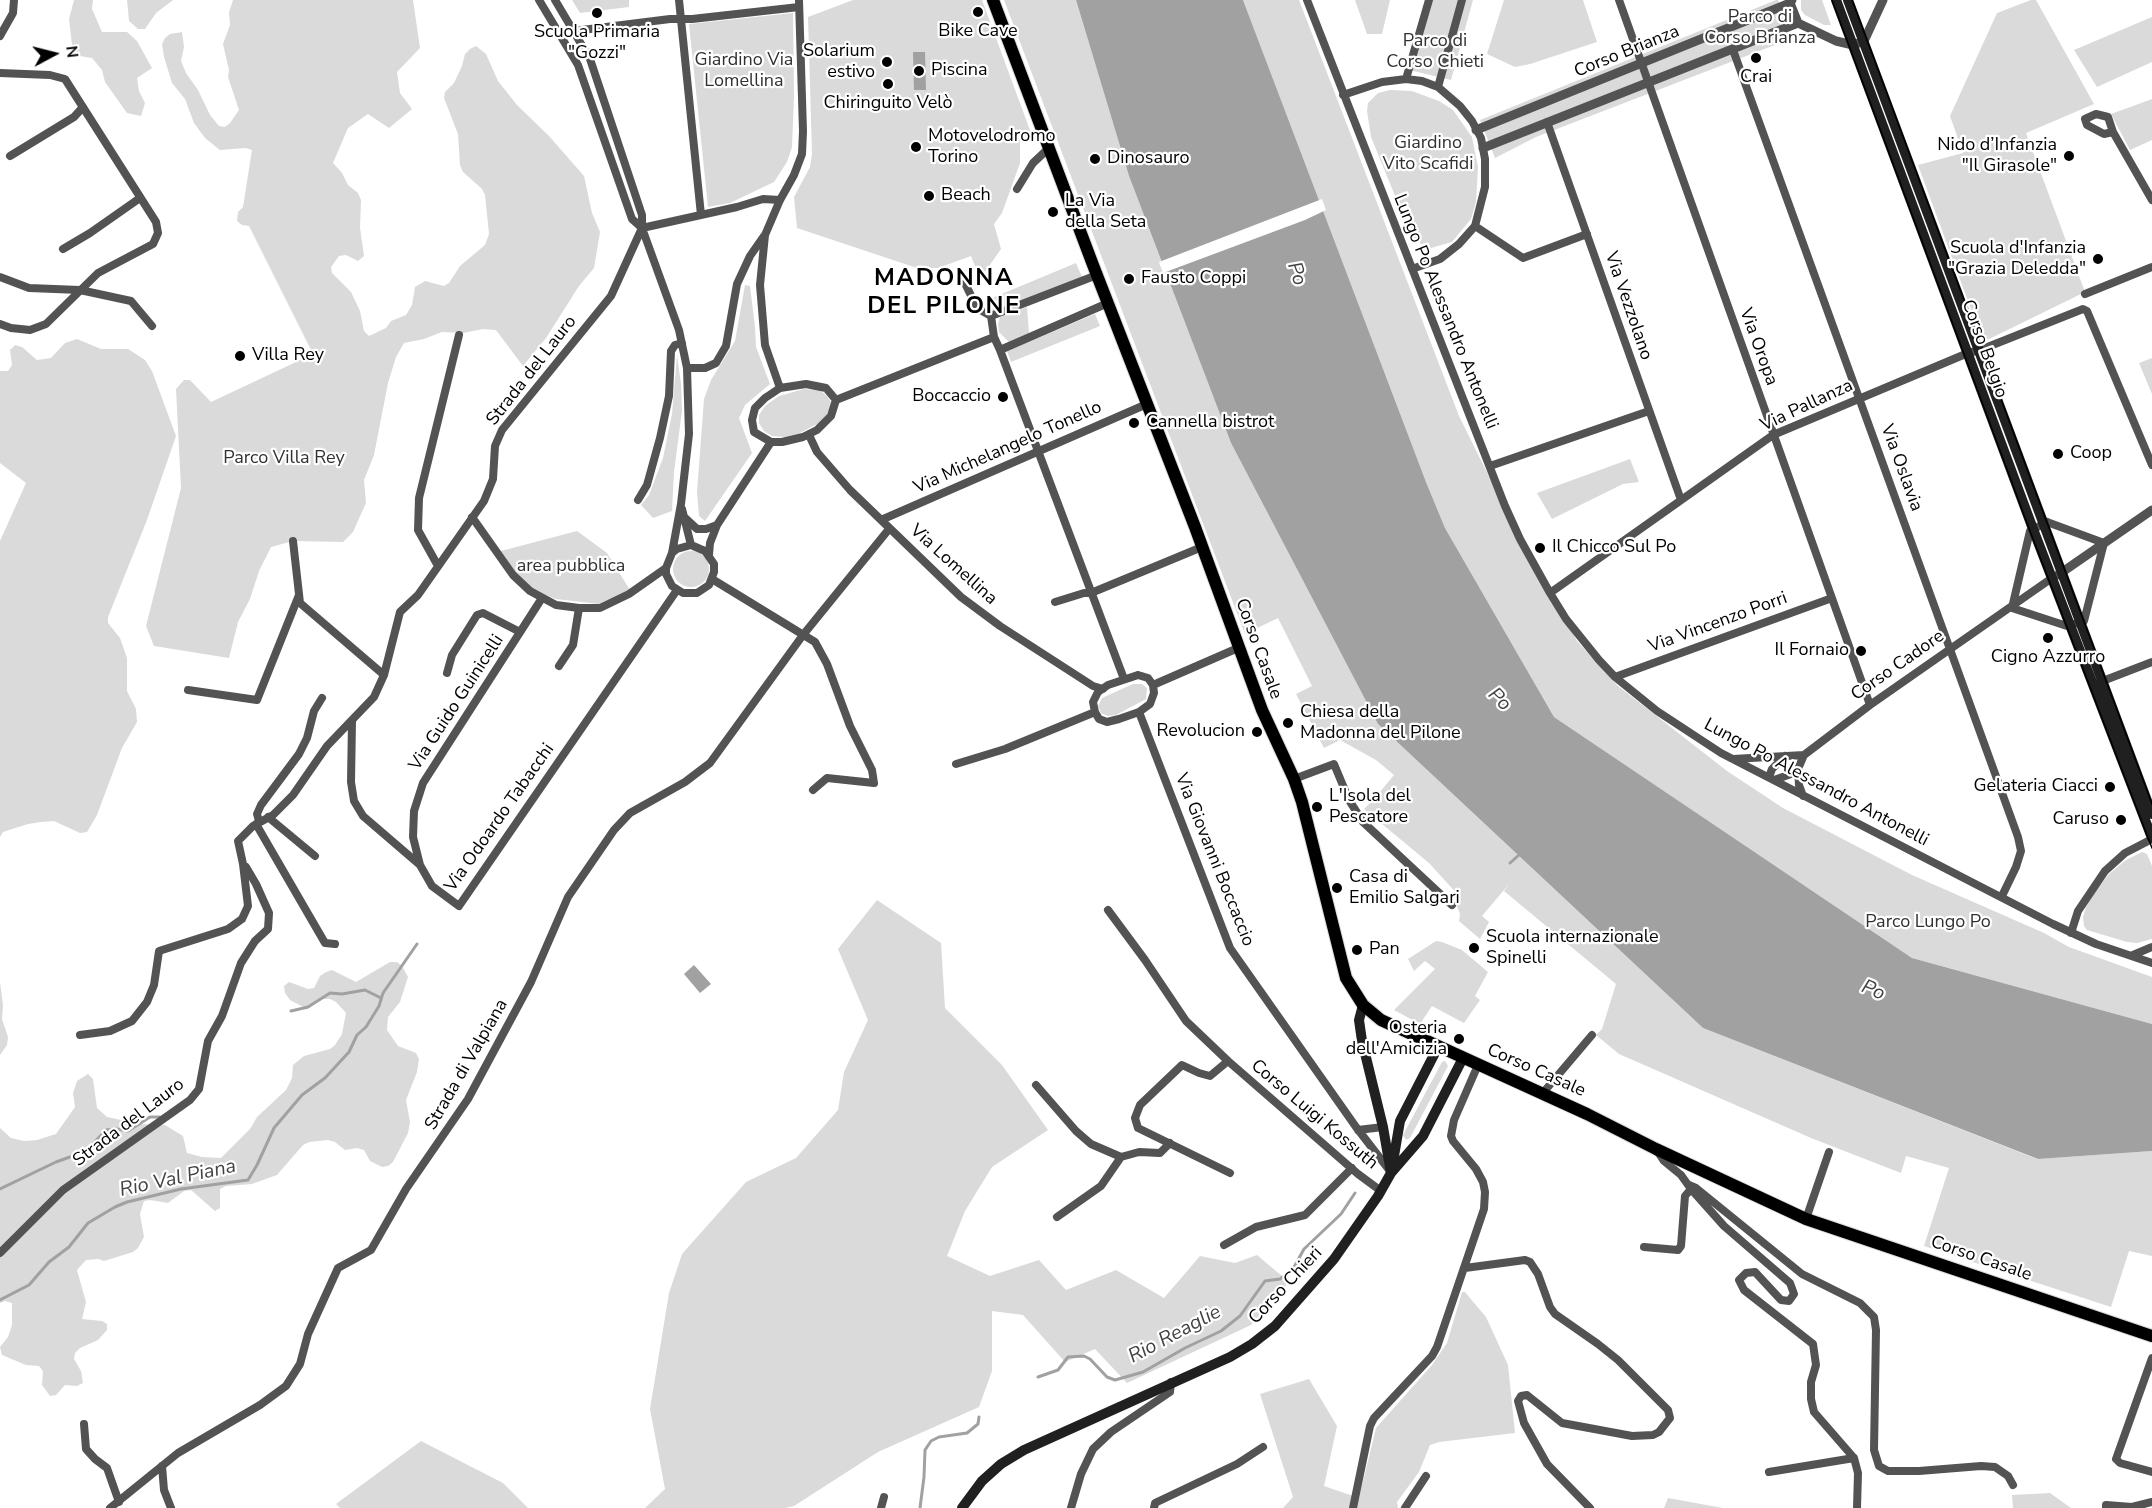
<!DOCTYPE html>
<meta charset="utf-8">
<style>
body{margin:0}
#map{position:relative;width:2152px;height:1508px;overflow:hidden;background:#fff;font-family:"Nunito Sans",sans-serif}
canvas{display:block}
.north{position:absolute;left:24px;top:24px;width:60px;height:60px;-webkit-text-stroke:4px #fff;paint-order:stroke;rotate:83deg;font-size:16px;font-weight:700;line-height:24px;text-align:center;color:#000}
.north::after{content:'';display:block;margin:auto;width:21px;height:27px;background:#000;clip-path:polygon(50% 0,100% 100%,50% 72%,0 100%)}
</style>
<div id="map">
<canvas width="2152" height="1508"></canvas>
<div class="north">N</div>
</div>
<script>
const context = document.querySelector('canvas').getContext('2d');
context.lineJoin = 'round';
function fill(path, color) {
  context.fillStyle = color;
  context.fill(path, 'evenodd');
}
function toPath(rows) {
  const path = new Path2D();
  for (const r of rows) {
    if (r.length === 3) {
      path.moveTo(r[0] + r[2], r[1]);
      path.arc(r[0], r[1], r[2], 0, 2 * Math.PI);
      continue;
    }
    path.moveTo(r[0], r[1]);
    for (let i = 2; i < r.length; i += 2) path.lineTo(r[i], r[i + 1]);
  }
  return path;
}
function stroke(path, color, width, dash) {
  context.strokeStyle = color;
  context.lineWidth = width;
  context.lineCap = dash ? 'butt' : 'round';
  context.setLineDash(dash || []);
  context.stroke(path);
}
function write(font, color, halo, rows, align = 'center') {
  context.font = font + ' "Nunito Sans",sans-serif';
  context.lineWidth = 4.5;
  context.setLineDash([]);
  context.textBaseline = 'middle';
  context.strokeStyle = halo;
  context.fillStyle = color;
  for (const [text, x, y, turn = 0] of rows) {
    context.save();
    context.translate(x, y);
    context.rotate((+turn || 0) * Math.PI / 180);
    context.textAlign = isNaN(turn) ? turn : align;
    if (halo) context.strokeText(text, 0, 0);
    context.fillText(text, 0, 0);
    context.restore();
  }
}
fill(toPath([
 [74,0,93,0,92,9,102,32,127,32,137,41,152,68,137,78,139,91,145,103,141,116,127,113,105,82,102,70,92,58,79,56,72,45,69,19],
 [127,0,173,0,156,13,145,29,138,29,129,21],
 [233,0,413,0,420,48,397,72,400,93,412,109,389,128,368,114,348,128,333,163,342,173,348,185,358,193,361,200,360,228,364,256,358,261,346,255,339,256,331,267,332,273,351,292,360,311,364,331,369,336,386,328,391,321,406,315,412,305,415,287,425,281,444,286,449,283,460,266,485,245,489,234,485,195,482,189,463,172,460,165,458,134,444,98,445,92,454,83,462,66,465,54,470,49,476,46,486,54,498,81,517,105,549,136,584,176,592,213,600,232,594,268,579,286,546,338,523,366,496,330,483,329,463,333,442,332,424,339,404,343,396,357,388,383,374,455,364,480,366,503,353,532,343,542,293,541,271,547,259,571,250,599,238,622,229,658,154,646,146,626,181,488,176,389,184,380,190,380,211,402,313,354,249,226,242,225,237,221,238,212,243,207,252,150,246,148,220,150,205,138,194,123,185,99,172,83,164,57,162,44,165,38,170,34,182,32,184,47,181,61,186,73,198,90,210,115,219,126,225,127,230,123,239,110,228,77,229,70,223,44,230,25,229,12],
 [572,0,629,0,629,7,580,13],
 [853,0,982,0,1031,133,1020,139,1020,163,1002,213,994,224,1001,249,980,279,971,256,938,268,917,268,797,228,794,197,810,167,812,154,808,17],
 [1004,0,1076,0,1129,176,1231,443,1378,724,1703,1028,2037,1159,2152,1151,2152,1256,2129,1251,2111,1307,1924,1246,1949,1168,1906,1156,1901,1173,1811,1138,1619,1054,1596,1035,1602,1029,1616,984,1504,891,1509,884,1482,916,1489,922,1480,939,1459,921,1460,914,1455,901,1459,896,1429,863,1364,809,1374,799,1394,775,1376,760,1340,740,1324,748,1296,694,1312,686,1278,618,1245,634],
 [1243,0,1299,0,1459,416,1520,539,1577,641,1618,686,1727,771,1783,808,1912,875,2044,933,2069,947,2152,977,2152,1024,1912,958,1554,717,1445,528,1426,482],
 [1355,0,1390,0,1382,34,1367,34],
 [1426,0,1473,0,1451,80,1405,69],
 [1504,0,1583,0,1597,42,1530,64,1515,67,1487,54],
 [1776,0,1778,0,1793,38,1536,137,1495,158,1480,120],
 [1801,0,1822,0,1831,25,1824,25,1805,15,1801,10],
 [2031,0,2036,0,2094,104,2026,133,2085,292,1983,342,1918,165,1963,153,1950,116,1997,13],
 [793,13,794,96,792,147,787,162,774,182,730,203,708,207,689,24],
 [2152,17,2152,62,2097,87,2074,50],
 [1390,90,1412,91,1439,101,1453,110,1472,137,1478,167,1476,202,1471,219,1452,242,1431,248,1421,244,1411,235,1371,137,1367,111,1368,103,1378,93],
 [2152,99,2152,140,2130,150,2111,114],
 [1076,263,1082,277,993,313,980,303],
 [745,285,750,286,755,327,756,347,770,384,745,405,739,418,752,453,705,521,699,516,697,492,704,399,711,380,735,341],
 [1027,307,1029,333,1009,342,999,332,998,324,1000,317],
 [1095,314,1100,326,1011,362,1007,351],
 [77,339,101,349,128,349,145,360,152,371,176,436,147,520,108,617,108,623,120,638,127,658,127,691,136,709,137,722,122,748,97,815,87,832,80,833,54,821,41,822,28,824,9,830,3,832,0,837,0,541,26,483,0,463,0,371,8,371,12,365,10,350,15,345,22,347,37,360,51,358,65,343],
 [677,355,681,384,682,411,674,472,672,511,653,518,641,505,649,495,663,458,672,414],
 [2152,358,2152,394,2139,363],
 [804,389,820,390,827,396,831,402,830,411,821,422,798,434,785,437,772,436,764,431,759,423,759,415,765,406,779,396],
 [1630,459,1639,482,1623,484,1552,519,1537,493],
 [577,531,607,553,630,590,599,604,556,599,530,589,516,573,501,551],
 [691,569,18],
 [1133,684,1142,684,1147,688,1146,699,1116,715,1108,716,1101,713,1098,706,1102,698],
 [2142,852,2147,854,2152,866,2152,939,2137,943,2127,942,2087,930,2084,926,2083,917,2086,907,2095,892,2109,874,2126,860],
 [877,900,941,943,945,1008,1002,1065,1048,1130,992,1167,965,1211,947,1256,990,1276,1039,1260,1066,1290,1116,1270,1164,1298,1200,1256,1235,1263,1257,1255,1289,1282,1251,1325,1127,1383,1095,1349,1065,1362,1023,1315,992,1311,992,1371,979,1407,878,1452,794,1506,785,1508,645,1508,665,1489,650,1409,669,1293,682,1254,746,1182,796,1158,838,1110,844,1072,868,1020,838,949],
 [1436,941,1442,942,1462,950,1488,972,1475,996,1480,1000,1464,1023,1432,1006,1420,1024,1394,1010,1435,969,1425,961,1414,971,1408,959],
 [390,962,397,962,402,966,408,977,400,1002,388,1017,387,1030,398,1046,416,1053,419,1059,417,1072,406,1100,410,1122,408,1133,393,1162,388,1166,382,1167,370,1161,364,1150,357,1148,345,1150,335,1142,328,1140,309,1142,303,1145,277,1175,252,1184,226,1186,220,1189,220,1208,215,1211,191,1190,184,1191,168,1203,150,1200,144,1201,140,1214,144,1237,138,1248,133,1252,104,1261,98,1259,86,1260,77,1270,86,1302,82,1319,102,1321,107,1324,107,1330,98,1340,80,1348,75,1353,74,1359,81,1371,83,1383,77,1386,65,1385,56,1395,50,1396,42,1385,43,1371,39,1366,26,1365,2,1355,0,1347,8,1337,12,1325,12,1303,5,1301,0,1303,0,1128,11,1138,24,1141,37,1140,56,1134,75,1107,73,1093,77,1081,88,1074,93,1079,97,1108,107,1117,140,1124,165,1125,183,1136,187,1153,202,1157,221,1158,250,1129,257,1117,286,1090,292,1078,293,1065,304,1056,330,1049,335,1045,342,1034,346,1013,336,1002,330,999,323,999,307,1009,290,1000,285,993,284,986,289,982,308,989,314,988,320,976,326,972,332,970,356,982],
 [0,982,3,1005,2,1019,8,1037,7,1045,0,1055],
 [1445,1061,1448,1066,1410,1138,1406,1140,1403,1135,1442,1062],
 [1462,1292,1465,1292,1486,1317,1508,1365,1515,1433,1439,1442,1430,1445,1419,1472,1397,1502,1398,1508,1283,1508,1293,1497,1260,1394,1309,1379,1337,1426,1324,1486,1359,1498,1376,1428,1432,1365,1447,1343],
 [421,1441,503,1483,528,1508,340,1508,336,1504],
 [2050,1493,2071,1508,2013,1508,2012,1495],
 [1668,1498,1723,1508,1664,1508]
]), '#dadada');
fill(toPath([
 [1076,0,1243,0,1426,482,1445,528,1554,717,1912,958,2152,1024,2152,1151,2038,1159,1703,1028,1378,724,1231,443,1129,176],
 [913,52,925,52,926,90,914,90],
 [694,965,711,984,700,993,684,974]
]), '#a1a1a1');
fill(toPath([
 [1322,199,1326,210,1305,220,1163,273,1159,262]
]), '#fff');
stroke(toPath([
 [1510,863,1520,854],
 [291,1011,308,1007,330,993,342,994,365,990,381,998],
 [0,1189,56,1162,81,1153,90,1147,106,1130,117,1129,128,1131,150,1117,160,1117],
 [0,1300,29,1285,49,1262,69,1247,88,1223,115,1207,127,1202,181,1189,248,1180,257,1165,274,1128,302,1095,325,1078,349,1052,357,1035,366,1027,379,1006,383,993,417,944],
 [1038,1377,1058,1370,1068,1357,1084,1356,1090,1359,1107,1377,1115,1380,1143,1372,1185,1348,1221,1331,1240,1316,1265,1281,1280,1279,1293,1269,1304,1249,1341,1214,1355,1193],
 [920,1508,924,1477,925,1450,931,1441,939,1437,967,1433,978,1424,979,1417]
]), '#a1a1a1', 3);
const primary = toPath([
 [993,0,1093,265,1195,527,1262,710,1294,779,1302,802,1346,978,1363,1005,1381,1020,1587,1114,1656,1149,1806,1219,2152,1336]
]);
stroke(primary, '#dbdbdb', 14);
stroke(toPath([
 [539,0,578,65,632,219,642,228],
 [555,0,590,59,642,215,642,228,679,330,687,368,689,434,681,504,672,553,666,568,666,574,672,586,683,593,697,593,709,585,714,572,714,564,705,551,691,545,677,549,672,553],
 [679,0,701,215],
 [1307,0,1505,506,1520,539,1550,593,1566,619,1599,660,1615,677,1657,711,1721,753,2053,924,2096,944,2152,963],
 [1619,0,1870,705],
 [574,31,670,19,692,19,799,7],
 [0,36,13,13,14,0],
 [1733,50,2018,837,2021,851,2016,867,2002,896],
 [0,73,50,75,65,79,156,222,158,233,153,244,98,273,46,324,30,330,11,328,0,324],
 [1406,79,1429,0],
 [1438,87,1462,0],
 [1343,95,1382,82,1406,79,1422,81,1438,87,1460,106,1472,121,1481,138,1485,159,1485,187,1475,226,1459,244,1440,259,1412,269],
 [1547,122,1681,500],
 [2113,132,2104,134,2087,125,2085,119,2096,114,2108,117,2113,132,2152,200],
 [10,156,74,117,83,107],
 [1017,189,1033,163,1049,148],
 [1475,226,1523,258,1587,234],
 [642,228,737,207,763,199,780,200],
 [63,249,90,233,140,198],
 [1097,275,991,316,994,337,1000,350,1108,303],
 [0,277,29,288,80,290,131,301,152,326],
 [962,277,977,308,991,316],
 [2085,294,2152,267],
 [1000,350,1124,679],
 [687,368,705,368,716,363,726,346,737,284,750,256,764,236],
 [806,384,826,388,836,400,831,416,817,430,803,437,782,442,771,442,754,432,752,420,755,408,765,398,780,388,806,384],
 [780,388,765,345,760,285,765,235,780,200,794,175,802,154,803,131,799,0],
 [836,400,994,337],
 [809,435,817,452,850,490,961,597,1000,626,1093,686,1103,689],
 [1490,466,1649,411],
 [638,500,647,485,660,438,669,396,671,351,675,345,682,343],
 [682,509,691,545],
 [683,516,697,529,706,529,717,525],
 [472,517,513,575,530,591,556,605,579,608,600,608,629,594,666,568],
 [881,520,1147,404],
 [2047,522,2104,543,2084,621,2067,626,2012,608,2030,531,2047,522],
 [293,541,300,603,384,675],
 [709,555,710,543,717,525,771,442],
 [438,566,418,530,419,498,459,335],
 [712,579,815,642,827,664,850,726,872,770,874,783,827,778,813,790],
 [1550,593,1773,435,1968,353,1980,350,2083,309,2087,311,2152,465],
 [1055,602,1084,593,1091,593,1202,547],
 [559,666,573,645,579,608],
 [447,673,452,655,477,615,483,613,520,632],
 [1138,675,1148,678,1153,685,1154,693,1150,704,1139,712,1119,719,1107,722,1099,719,1095,712,1093,702,1098,692,1108,685,1138,675],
 [1615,677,1832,598],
 [2100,682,2152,662],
 [1153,685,1238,648],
 [188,690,257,700,299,595],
 [1139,712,1230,948,1356,1127,1390,1171],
 [352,721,351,782,354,801,363,816,420,865,432,886,459,906,677,590],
 [1733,759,1804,755],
 [956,764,1005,749,1095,712],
 [1769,777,1772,769,1785,756],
 [1294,779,1334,764,1349,800,1363,822,1452,905],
 [1774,780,1791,774,1798,769],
 [1803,796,1799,785,1798,769,1804,755,1870,705,2052,578],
 [268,817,315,856],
 [259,821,257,814,261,805,299,754,307,738,314,711,322,698],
 [256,824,325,943,335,944],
 [420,865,413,837,414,811,423,783,542,598],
 [1108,910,1145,960,1186,1021,1228,1061,1358,1174,1381,1191],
 [2071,933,2078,911,2105,871,2125,853,2152,839],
 [2133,955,2152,947],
 [80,1035,110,1031,132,1021,147,1002,154,985,159,951,228,929,242,919,248,906,243,864,238,841,253,826,273,815,293,795,327,746,374,697,384,675,400,612,418,595,484,501,493,479,495,446,502,430,611,296,642,228],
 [1228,1061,1210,1076,1199,1073,1182,1065,1140,1105,1135,1118,1138,1128,1230,1173],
 [1036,1085,1076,1131,1091,1144,1121,1157],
 [1542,1094,1592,1035],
 [1358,1130,1383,1127],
 [1658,1152,1664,1161,1681,1175,1691,1189,1724,1226,1790,1283,1794,1294,1789,1301,1781,1300,1755,1272,1746,1273,1739,1280,1744,1290,1813,1344,1816,1365,1811,1382,1811,1399,1814,1412,1854,1458,1858,1473,1857,1508],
 [1689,1185,1696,1188,1802,1274,1860,1303,1874,1317,1876,1330,1874,1450,1879,1466,1888,1471,1919,1471,1981,1466,1995,1467,2008,1476,2013,1485],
 [1057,1217,1101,1186,1121,1157,1139,1152,1160,1153,1170,1143],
 [1806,1219,1829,1152],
 [1224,1245,1256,1227,1305,1215,1352,1168],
 [1644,1247,1678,1250,1681,1246,1685,1196,1691,1189],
 [0,1253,63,1190,190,1100,199,1089,208,1041,222,1016,241,963,255,941,268,929,269,913,256,884,246,867],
 [1465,1268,1525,1260,1530,1262,1538,1274,1550,1307,1555,1314,1598,1344,1618,1360,1668,1410,1670,1418,1659,1432,1653,1435,1632,1436,1562,1423,1527,1395,1521,1396,1518,1401,1524,1423,1547,1464,1590,1508],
 [2152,1358,2116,1459,2120,1463,2152,1472],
 [84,1424,86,1449,95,1459,107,1468,119,1502],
 [162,1466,164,1490,171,1508],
 [1769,1472,1854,1458],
 [110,1508,178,1453,260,1405,286,1386,300,1364,308,1334,338,1268,371,1250,406,1189,468,1099,531,982,568,897,614,830,630,813,685,782,710,763,803,635,889,529],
 [881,1508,884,1497],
 [1071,1508,1081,1474,1093,1449,1111,1432,1170,1392,1171,1382],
 [1154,1508,1155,1503,1237,1464,1263,1447],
 [1353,1508,1370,1426,1374,1418,1432,1356,1437,1347,1484,1209,1485,1192,1483,1182,1476,1169,1453,1141,1451,1136,1454,1120,1478,1065],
 [1405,1508,1426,1476],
 [2106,1508,2106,1505,2132,1507,2152,1502]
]), '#535353', 8);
stroke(toPath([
 [1792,0,1790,3,1798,23,1836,41,1853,45,1864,41,1883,0],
 [1476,130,1790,3],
 [1483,148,1798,23],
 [2058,575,2152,510]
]), '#535353', 9);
stroke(toPath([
 [1836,0,2033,529,2152,838],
 [1848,0,2152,814],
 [1363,1005,1359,1020,1362,1041,1383,1127,1391,1173],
 [1393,1162,1400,1121,1438,1047],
 [962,1508,982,1481,1001,1464,1024,1450,1230,1357,1252,1344,1275,1326,1334,1259,1378,1196,1391,1173,1423,1136,1463,1058]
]), '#202020', 10);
stroke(primary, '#000', 12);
stroke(toPath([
 [1832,0,2030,531,2152,848],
 [1852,0,2152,804]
]), '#000', 1.5);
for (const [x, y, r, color] of [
 [978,12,6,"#000"],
 [597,13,6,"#000"],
 [1756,58,6,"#000"],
 [887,62,6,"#000"],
 [919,71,6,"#000"],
 [888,84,6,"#000"],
 [916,147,6,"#000"],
 [2069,156,6,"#000"],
 [1095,159,6,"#000"],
 [929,196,6,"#000"],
 [1053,212,6,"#000"],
 [2098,259,6,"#000"],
 [1129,279,6,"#000"],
 [240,356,6,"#000"],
 [1003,397,6,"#000"],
 [1134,423,6,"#000"],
 [2058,454,6,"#000"],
 [1540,548,6,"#000"],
 [2048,638,6,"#000"],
 [1861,651,6,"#000"],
 [1288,723,6,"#000"],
 [1257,732,6,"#000"],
 [2110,787,6,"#000"],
 [1317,807,6,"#000"],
 [2121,820,6,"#000"],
 [1337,888,6,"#000"],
 [1474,948,6,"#000"],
 [1357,950,6,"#000"],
 [1459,1039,6,"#000"]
]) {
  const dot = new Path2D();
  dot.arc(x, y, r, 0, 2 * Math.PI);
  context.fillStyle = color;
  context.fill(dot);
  stroke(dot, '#fff', 2);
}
write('18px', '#313131', '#fff', [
 ["Parco di",1760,18],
 ["Corso Brianza",1760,39],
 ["Parco di",1435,42],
 ["Corso Chieti",1435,63],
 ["Giardino Via",744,61],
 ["Lomellina",744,82],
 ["Giardino",1428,144],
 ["Vito Scafidi",1428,165],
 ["Parco Villa Rey",284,459],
 ["area pubblica",571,567],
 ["Parco Lungo Po",1928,923]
]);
write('18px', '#000', '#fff', [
 ["Bike Cave",978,32,"center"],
 ["Scuola Primaria",597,33,"center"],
 ["\"Gozzi\"",597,54,"center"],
 ["Solarium",875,52,"right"],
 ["estivo",875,73,"right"],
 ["Piscina",931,71],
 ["Crai",1756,78,"center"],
 ["Chiringuito Velò",888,104,"center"],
 ["Motovelodromo",928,137],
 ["Torino",928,158],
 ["Nido d’Infanzia",2057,146,"right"],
 ["\"Il Girasole\"",2057,167,"right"],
 ["Dinosauro",1107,159],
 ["Beach",941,196],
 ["La Via",1065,202],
 ["della Seta",1065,223],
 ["Scuola d'Infanzia",2086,249,"right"],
 ["\"Grazia Deledda\"",2086,270,"right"],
 ["Fausto Coppi",1141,279],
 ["Villa Rey",252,356],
 ["Boccaccio",991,397,"right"],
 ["Cannella bistrot",1146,423],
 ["Coop",2070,454],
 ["Il Chicco Sul Po",1552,548],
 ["Il Fornaio",1849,651,"right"],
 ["Cigno Azzurro",2048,658,"center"],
 ["Chiesa della",1300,713],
 ["Madonna del Pilone",1300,734],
 ["Revolucion",1245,732,"right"],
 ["Gelateria Ciacci",2098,787,"right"],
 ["L'Isola del",1329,797],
 ["Pescatore",1329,818],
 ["Caruso",2109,820,"right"],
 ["Casa di",1349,878],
 ["Emilio Salgari",1349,899],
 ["Scuola internazionale",1486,938],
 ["Spinelli",1486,959],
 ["Pan",1369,950],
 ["Osteria",1447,1029,"right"],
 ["dell'Amicizia",1447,1050,"right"]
], 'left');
write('18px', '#000', '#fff', [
 ["Corso Brianza",1627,52,-22],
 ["Via Vezzolano",1628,306,71],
 ["Lungo Po Alessandro Antonelli",1445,312,68],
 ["Via Oropa",1758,347,70],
 ["Corso Belgio",1984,349,70],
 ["Strada del Lauro",532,371,-52],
 ["Via Pallanza",1807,406,-25],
 ["Via Michelangelo Tonello",1008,448,-24],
 ["Via Oslavia",1901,468,70],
 ["Via Lomellina",953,565,42],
 ["Via Vincenzo Porri",1718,623,-20],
 ["Corso Casale",1258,649,70],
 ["Corso Cadore",1898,666,-35],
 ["Via Guido Guinicelli",457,703,-57],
 ["Lungo Po Alessandro Antonelli",1816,783,28],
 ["Via Odoardo Tabacchi",500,818,-55],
 ["Via Giovanni Boccaccio",1214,860,68],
 ["Strada di Valpiana",467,1065,-60],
 ["Corso Casale",1536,1071,24],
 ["Corso Luigi Kossuth",1314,1115,40],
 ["Strada del Lauro",129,1123,-37],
 ["Corso Casale",1981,1259,19],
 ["Corso Chieri",1286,1286,-47]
]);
write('italic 20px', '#424242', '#fff', [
 ["Po",1296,274,71],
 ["Po",1499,700,45],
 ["Po",1873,991,23],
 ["Rio Val Piana",178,1179,-12],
 ["Rio Reaglie",1175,1335,-28]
]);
context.letterSpacing = '1.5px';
write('bold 24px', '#000', '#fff', [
 ["MADONNA",944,279],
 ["DEL PILONE",944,307]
]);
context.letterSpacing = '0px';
</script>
